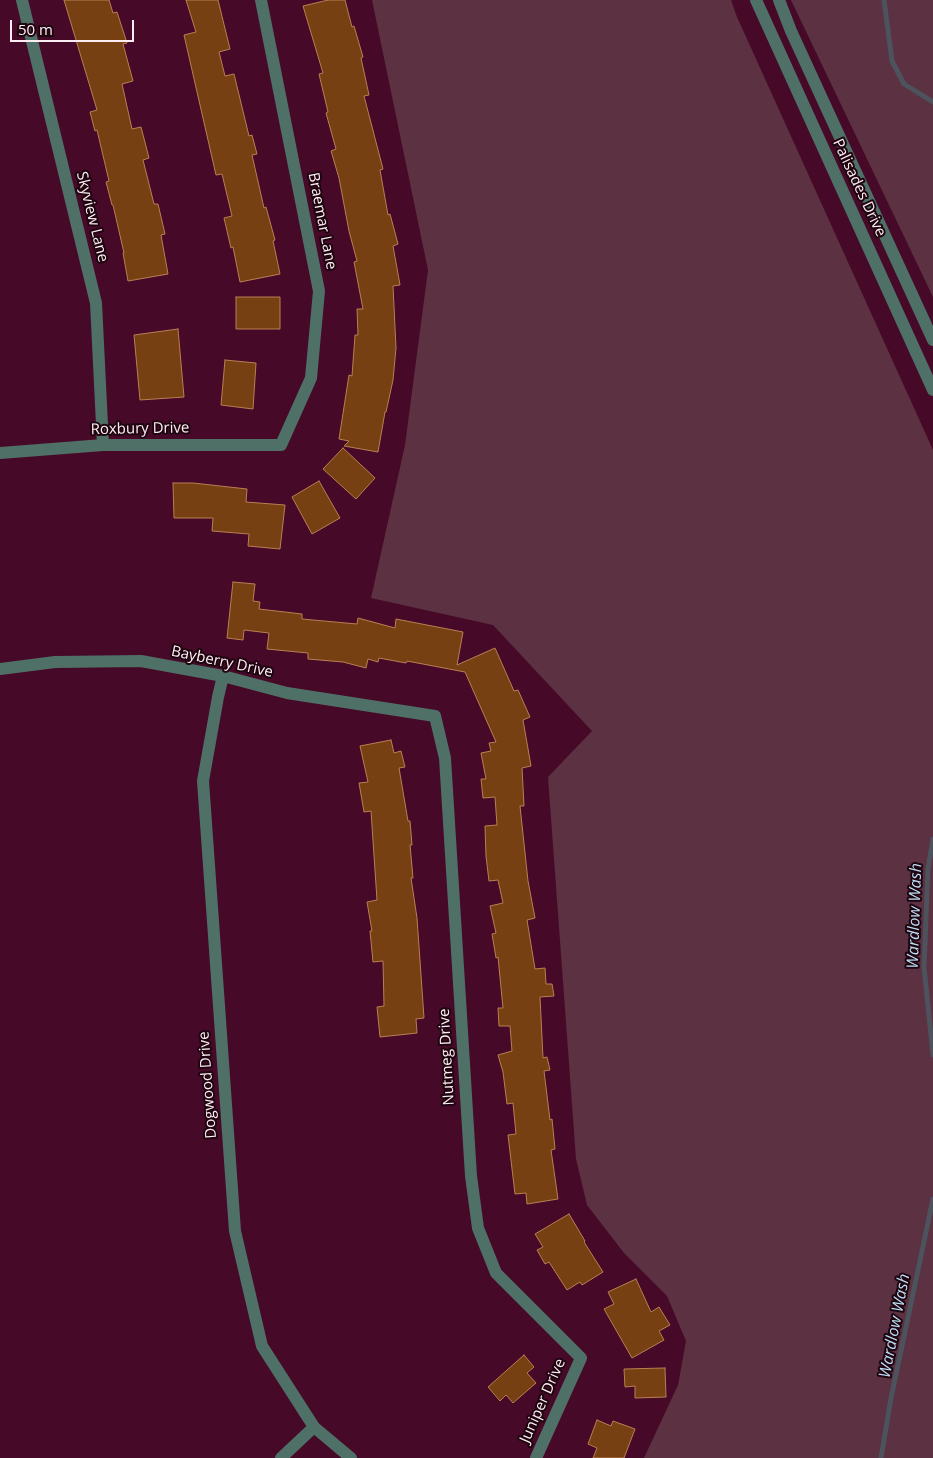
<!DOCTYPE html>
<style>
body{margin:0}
#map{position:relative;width:933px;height:1458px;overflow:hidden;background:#460a28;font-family:"Open Sans",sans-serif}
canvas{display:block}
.scale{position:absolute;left:10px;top:20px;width:124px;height:22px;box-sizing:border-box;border:2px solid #fdedf2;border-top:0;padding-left:6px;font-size:15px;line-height:18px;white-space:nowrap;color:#fdedf2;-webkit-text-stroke:4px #1e0510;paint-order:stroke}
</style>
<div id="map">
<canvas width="933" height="1458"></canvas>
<div class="scale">50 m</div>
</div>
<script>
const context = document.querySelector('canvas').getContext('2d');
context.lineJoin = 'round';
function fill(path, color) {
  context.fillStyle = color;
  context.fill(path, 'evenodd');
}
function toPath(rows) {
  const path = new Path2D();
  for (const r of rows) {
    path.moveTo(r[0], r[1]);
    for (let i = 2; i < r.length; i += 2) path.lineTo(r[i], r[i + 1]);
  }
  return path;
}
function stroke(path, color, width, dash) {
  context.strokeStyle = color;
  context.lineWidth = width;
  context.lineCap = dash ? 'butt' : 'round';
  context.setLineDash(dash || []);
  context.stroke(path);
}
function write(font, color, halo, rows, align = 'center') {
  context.font = font + ' "Open Sans",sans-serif';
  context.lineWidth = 4;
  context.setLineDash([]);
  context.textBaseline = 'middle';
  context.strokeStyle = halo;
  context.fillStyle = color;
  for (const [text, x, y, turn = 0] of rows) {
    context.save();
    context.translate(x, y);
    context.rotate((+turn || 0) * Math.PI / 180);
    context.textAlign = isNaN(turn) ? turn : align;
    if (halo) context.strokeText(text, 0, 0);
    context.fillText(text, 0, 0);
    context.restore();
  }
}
fill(toPath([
 [372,0,731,0,737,17,933,450,933,1458,644,1458,678,1385,686,1341,667,1296,624,1253,587,1205,576,1159,548,777,592,731,493,625,371,598,405,445,428,270],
 [791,0,933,0,933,297]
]), '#5c3141');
stroke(toPath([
 [884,0,892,61,904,84,933,102],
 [933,839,928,869,924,967,933,1055],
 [881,1458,891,1398,933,1199]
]), '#4c535c', 5);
const building = toPath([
 [64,0,109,0,113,13,117,12,127,43,123,44,133,81,122,84,132,129,141,127,149,158,143,160,154,204,158,204,165,234,161,235,168,274,128,281,123,253,124,253,113,205,112,205,106,182,109,181,97,130,95,131,90,112,97,110,64,0],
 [186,0,218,0,230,49,219,52,225,76,234,74,249,136,252,135,257,154,252,155,264,208,266,207,275,240,273,241,280,274,240,282,233,247,231,248,224,218,232,216,222,174,216,175,184,35,196,32,186,0],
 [328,0,345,0,352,27,354,26,363,57,361,58,369,95,364,96,383,169,380,170,388,215,390,214,398,244,393,246,400,285,393,286,396,348,393,380,386,412,385,412,378,452,344,446,349,441,339,439,349,375,352,376,355,335,358,335,357,309,363,309,354,262,357,261,349,231,339,178,331,151,336,149,326,113,328,112,319,74,323,73,303,6,328,0],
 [236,297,280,297,280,329,236,329,236,297],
 [178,329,184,397,140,400,134,335,178,329],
 [225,360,256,363,253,409,221,405,225,360],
 [343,448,375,478,356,499,323,469,343,448],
 [319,481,340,518,312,534,292,497,319,481],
 [173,483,193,483,247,489,246,502,285,505,280,549,248,546,249,534,212,531,213,518,174,518,173,483],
 [233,582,255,584,253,601,260,602,259,609,302,614,302,619,357,624,358,618,395,628,396,619,463,632,457,665,495,648,514,691,518,690,530,717,523,720,531,766,522,768,524,806,520,806,528,881,535,918,527,920,535,969,545,968,546,984,552,984,554,996,540,997,543,1058,547,1057,550,1070,544,1071,550,1120,552,1119,555,1149,551,1150,558,1199,527,1204,526,1193,515,1194,508,1135,516,1134,513,1103,507,1104,503,1072,498,1055,512,1051,510,1026,499,1026,498,1008,503,1008,498,957,496,958,492,934,496,933,490,906,503,903,498,880,489,881,486,856,485,826,497,825,495,797,483,798,481,779,486,779,481,753,491,751,489,743,496,742,465,672,407,661,406,663,379,658,378,662,368,659,366,668,343,662,308,659,308,653,267,649,269,633,244,630,243,640,227,638,233,582],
 [391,740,394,753,401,751,405,767,399,768,408,821,410,821,412,845,410,845,413,878,411,878,417,918,424,1018,416,1019,417,1033,380,1037,377,1007,384,1006,383,961,373,962,370,931,372,931,367,902,377,900,371,811,364,812,359,783,368,782,360,746,391,740],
 [569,1214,585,1241,584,1242,603,1272,582,1285,580,1282,567,1290,549,1262,545,1264,537,1250,543,1247,535,1234,569,1214],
 [636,1279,651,1312,659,1307,670,1325,659,1331,664,1340,632,1358,604,1309,614,1304,608,1292,636,1279],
 [524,1355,534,1367,527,1373,536,1383,513,1403,506,1395,500,1401,488,1387,524,1355],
 [665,1368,666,1397,635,1398,635,1386,625,1387,624,1369,665,1368],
 [597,1420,611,1426,613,1421,635,1429,624,1458,593,1458,597,1448,588,1444,597,1420]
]);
fill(building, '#764012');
stroke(building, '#ba7f54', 1);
stroke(toPath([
 [22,0,96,303,103,445],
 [0,453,103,445,281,445,311,378,319,291,261,0],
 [0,669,55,662,141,661,223,676,287,693,435,716,445,758,471,1176,478,1228,496,1273,581,1358,536,1458],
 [223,676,218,697,203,781,235,1231,262,1346,314,1427,351,1458],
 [281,1458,314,1427]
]), '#4f7067', 12);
stroke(toPath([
 [756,0,933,390],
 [779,0,791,31,933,340]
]), '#4f7067', 12);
write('15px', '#fdedf2', '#1e0510', [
 ["Palisades Drive",859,188,65],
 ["Skyview Lane",92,217,76],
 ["Braemar Lane",322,221,79],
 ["Roxbury Drive",140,429,-1],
 ["Bayberry Drive",222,662,12],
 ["Nutmeg Drive",447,1057,-93],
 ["Dogwood Drive",208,1085,-94],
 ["Juniper Drive",543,1401,-66]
]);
write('italic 16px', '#bcdff5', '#1e0510', [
 ["Wardlow Wash",915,916,-88],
 ["Wardlow Wash",895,1326,-79]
]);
</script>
